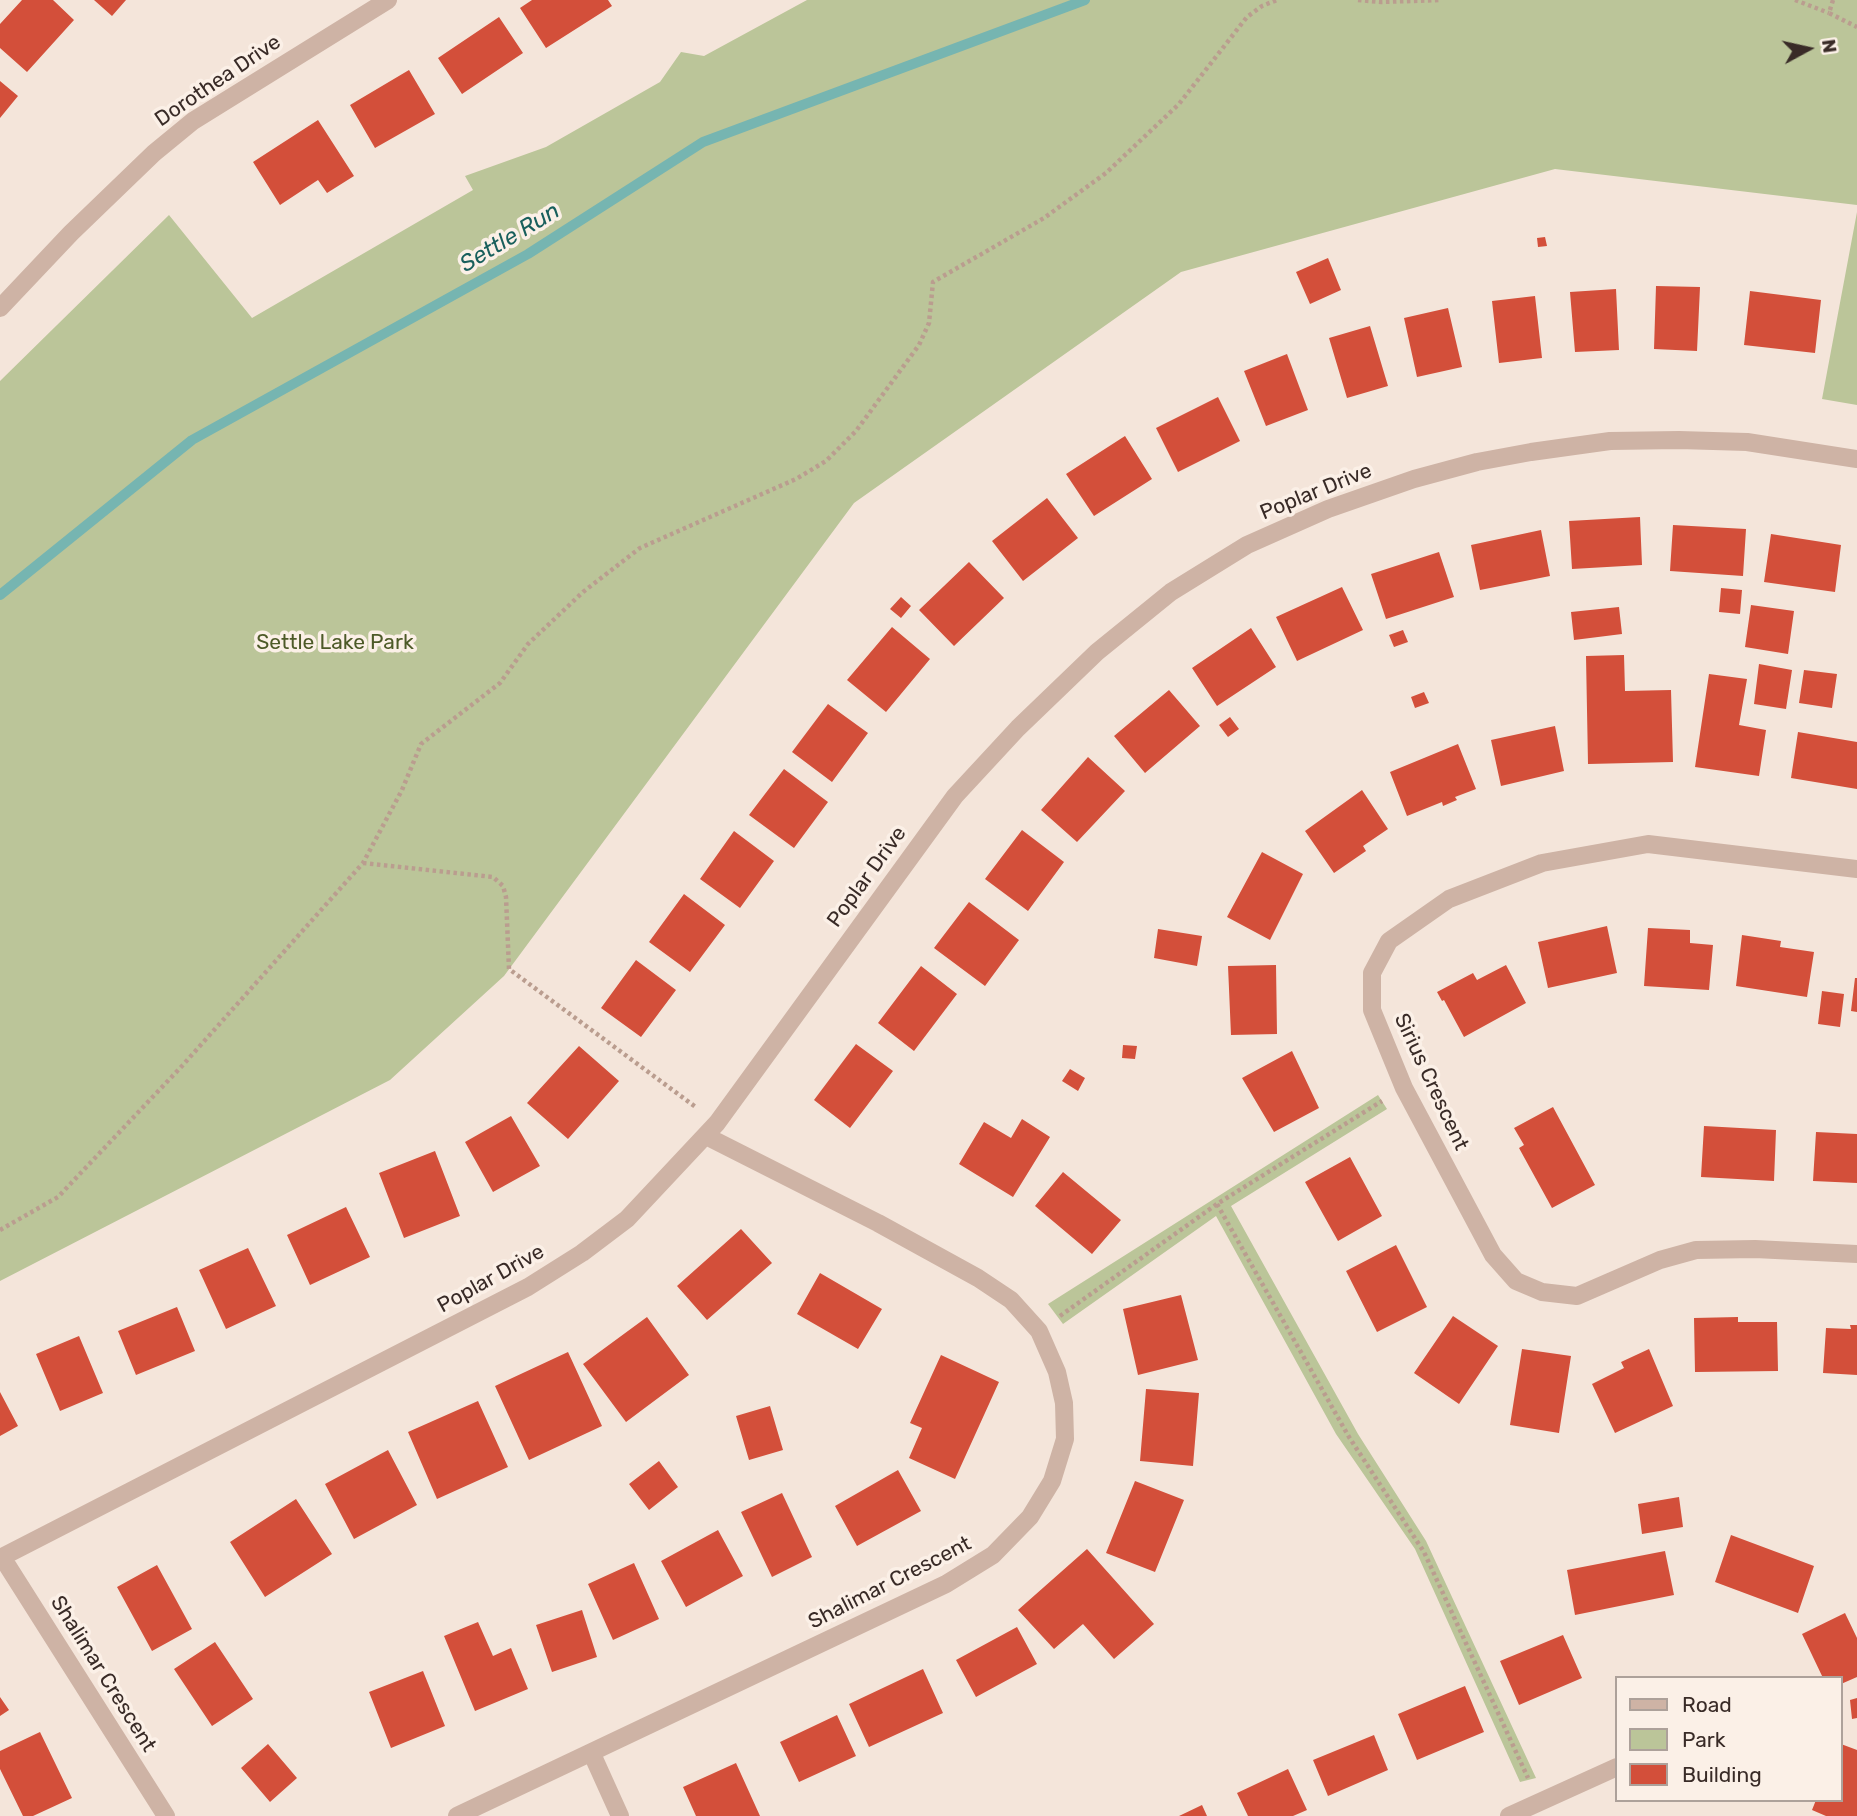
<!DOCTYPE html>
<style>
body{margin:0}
#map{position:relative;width:1857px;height:1816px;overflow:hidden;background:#f4e5da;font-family:Rubik,sans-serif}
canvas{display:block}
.legend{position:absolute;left:1615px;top:1676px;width:228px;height:126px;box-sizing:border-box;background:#fbf0e7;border:2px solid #ada19a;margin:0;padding:9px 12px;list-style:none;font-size:21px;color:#392b27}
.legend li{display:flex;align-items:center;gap:14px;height:35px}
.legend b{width:35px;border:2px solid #ada19a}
.north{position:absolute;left:1773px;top:14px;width:70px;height:70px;-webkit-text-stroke:5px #fbf0e7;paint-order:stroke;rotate:82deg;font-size:19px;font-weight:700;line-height:28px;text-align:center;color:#392b27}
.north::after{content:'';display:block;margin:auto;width:24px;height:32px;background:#392b27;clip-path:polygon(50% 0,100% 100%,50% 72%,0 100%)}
</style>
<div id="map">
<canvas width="1857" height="1816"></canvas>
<ul class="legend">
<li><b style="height:9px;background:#ceb3a5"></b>Road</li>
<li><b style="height:19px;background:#bbc599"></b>Park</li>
<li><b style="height:19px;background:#d34f3a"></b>Building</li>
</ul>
<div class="north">N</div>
</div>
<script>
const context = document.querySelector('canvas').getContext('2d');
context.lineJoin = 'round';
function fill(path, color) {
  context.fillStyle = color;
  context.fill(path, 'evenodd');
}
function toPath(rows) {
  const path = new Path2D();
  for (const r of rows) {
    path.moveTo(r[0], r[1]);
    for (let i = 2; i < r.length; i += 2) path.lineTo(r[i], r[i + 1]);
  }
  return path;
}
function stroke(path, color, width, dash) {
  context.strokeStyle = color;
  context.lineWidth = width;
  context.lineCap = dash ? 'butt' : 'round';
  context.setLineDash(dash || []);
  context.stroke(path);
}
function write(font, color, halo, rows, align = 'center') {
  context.font = font + ' Rubik,sans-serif';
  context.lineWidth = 7;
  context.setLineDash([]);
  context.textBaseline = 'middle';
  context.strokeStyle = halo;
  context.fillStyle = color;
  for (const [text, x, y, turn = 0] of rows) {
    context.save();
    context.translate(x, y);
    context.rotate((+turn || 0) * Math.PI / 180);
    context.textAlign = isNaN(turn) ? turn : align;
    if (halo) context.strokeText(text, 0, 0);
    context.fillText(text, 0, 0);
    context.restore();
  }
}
fill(toPath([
 [807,0,1857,0,1857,205,1555,169,1181,272,854,503,504,976,390,1080,0,1281,0,381,169,215,252,318,473,190,465,176,546,147,660,82,681,52,704,56],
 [1857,212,1857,405,1822,399],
 [1378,1095,1387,1109,1231,1206,1358,1434,1426,1541,1536,1778,1520,1782,1415,1549,1336,1434,1216,1216,1063,1324,1048,1304]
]), '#bbc599');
stroke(toPath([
 [0,595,192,440,528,254,703,142,1085,0]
]), '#76b5b1', 10);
fill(toPath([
 [22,0,53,0,74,20,27,72,0,48,0,24],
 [94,0,126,0,112,16],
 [532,0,608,0,612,6,546,48,520,8],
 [499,17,523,53,462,94,438,58],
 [409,70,435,114,375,148,350,105],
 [0,81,18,96,0,118],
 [318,120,354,176,327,193,318,180,280,205,253,162],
 [1545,237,1547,246,1538,247,1537,238],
 [1328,258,1341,290,1310,304,1296,272],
 [1656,286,1700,287,1697,351,1654,349],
 [1616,289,1619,350,1575,352,1570,292],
 [1750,291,1821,300,1815,353,1744,345],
 [1535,296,1542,358,1499,363,1492,301],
 [1448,308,1462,367,1417,377,1404,318],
 [1370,326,1388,386,1347,398,1329,338],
 [1287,354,1308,410,1266,426,1244,371],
 [1218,397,1240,441,1178,472,1156,428],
 [1125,436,1152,479,1094,516,1066,474],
 [1047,498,1078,538,1023,581,992,541],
 [1640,517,1642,565,1572,569,1569,521],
 [1673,525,1746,529,1743,576,1670,571],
 [1541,530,1550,576,1480,590,1471,545],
 [1771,534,1841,545,1835,592,1764,582],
 [1439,552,1454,597,1386,619,1371,574],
 [969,562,1004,598,954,646,919,610],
 [1342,587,1363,630,1297,661,1276,617],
 [1721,588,1742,590,1740,614,1719,612],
 [901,597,911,606,901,618,890,609],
 [1751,605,1794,611,1788,654,1745,647],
 [1619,607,1622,634,1574,640,1571,612],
 [892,627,930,659,886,712,847,680],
 [1251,628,1276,667,1217,706,1192,668],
 [1403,630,1408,642,1394,647,1389,635],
 [1624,655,1625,691,1671,690,1673,762,1588,764,1586,656],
 [1759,664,1792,670,1786,709,1754,704],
 [1804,670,1837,674,1832,708,1799,703],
 [1709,674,1747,679,1739,725,1766,730,1759,776,1695,767],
 [1169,690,1200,726,1145,773,1114,736],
 [1424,692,1429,703,1415,708,1411,697],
 [828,704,868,733,832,782,792,752],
 [1230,717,1239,729,1228,737,1219,725],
 [1555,726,1564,771,1501,786,1491,740],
 [1798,732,1857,742,1857,789,1791,778],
 [1458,744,1476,789,1455,797,1457,800,1443,806,1442,802,1407,816,1390,772],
 [1088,757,1125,791,1077,842,1041,810],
 [784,769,828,802,794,848,749,815],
 [1362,790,1388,829,1363,846,1366,851,1334,873,1305,831],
 [1022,830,1064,862,1028,911,985,879],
 [734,831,774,861,740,908,700,879],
 [1262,852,1303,874,1270,940,1227,917],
 [684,894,725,925,690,972,649,942],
 [969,902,1019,940,985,986,934,948],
 [1607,926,1617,973,1548,988,1538,942],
 [1648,928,1690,930,1690,943,1713,945,1709,990,1644,986],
 [1158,929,1202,936,1197,966,1154,958],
 [1742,935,1781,941,1780,947,1814,952,1807,997,1736,986],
 [636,960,676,990,641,1037,601,1008],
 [1276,965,1277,1034,1231,1035,1228,966],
 [1506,965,1526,1003,1464,1037,1444,1000,1442,1001,1437,992,1473,973,1477,980],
 [921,966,957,994,914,1051,878,1023],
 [1855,978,1857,978,1857,1012,1851,1011],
 [1822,991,1844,994,1840,1027,1818,1024],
 [856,1044,893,1071,850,1128,814,1100],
 [1123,1045,1137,1046,1135,1059,1122,1058],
 [579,1046,619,1081,568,1139,527,1103],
 [1292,1051,1319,1108,1274,1132,1242,1078],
 [1070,1069,1085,1078,1078,1091,1062,1081],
 [1553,1107,1595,1185,1552,1208,1519,1148,1524,1145,1514,1128],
 [511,1116,540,1166,493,1192,465,1142],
 [1022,1119,1050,1137,1013,1197,959,1164,984,1122,1011,1138],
 [1704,1126,1776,1130,1774,1181,1701,1177],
 [1816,1132,1857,1134,1857,1183,1813,1181],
 [435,1151,460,1216,404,1238,379,1173],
 [1350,1157,1382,1216,1338,1241,1305,1182],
 [1063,1172,1121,1220,1092,1254,1035,1206],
 [346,1207,370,1257,310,1285,287,1235],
 [741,1229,772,1263,707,1320,677,1286],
 [1396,1245,1427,1307,1377,1332,1346,1271],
 [248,1248,276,1306,226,1329,199,1270],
 [820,1273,882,1309,858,1349,797,1314],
 [1181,1295,1198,1360,1138,1375,1123,1309],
 [177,1307,195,1351,136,1375,118,1331],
 [1453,1316,1498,1346,1459,1404,1414,1373],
 [647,1317,689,1375,626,1422,583,1364],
 [1738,1317,1738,1322,1777,1322,1778,1371,1695,1372,1694,1318],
 [1850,1325,1857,1325,1857,1375,1823,1373,1826,1328,1851,1329],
 [79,1336,103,1393,60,1411,36,1354],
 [1522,1349,1571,1356,1559,1433,1510,1425],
 [1649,1349,1673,1406,1615,1433,1592,1384,1624,1368,1621,1362],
 [568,1352,602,1426,529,1460,495,1386],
 [941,1355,999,1382,955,1479,909,1458,922,1428,910,1423],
 [1146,1389,1199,1393,1193,1466,1140,1461],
 [0,1392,18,1426,0,1436],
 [478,1401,508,1467,437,1499,408,1432],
 [770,1406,783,1450,749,1460,736,1416],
 [388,1450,417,1505,354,1539,325,1484],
 [659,1461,678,1487,649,1510,629,1484],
 [898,1470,921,1511,857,1546,835,1506],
 [1135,1481,1184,1500,1155,1572,1106,1553],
 [782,1493,812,1557,772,1577,741,1512],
 [1679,1497,1683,1527,1642,1534,1638,1504],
 [296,1499,332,1554,265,1597,230,1542],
 [718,1530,743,1576,686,1607,661,1561],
 [1731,1535,1814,1566,1798,1613,1715,1582],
 [1087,1549,1154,1624,1114,1659,1083,1624,1054,1649,1018,1610],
 [1665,1551,1674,1595,1575,1615,1567,1570],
 [634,1563,659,1619,613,1640,588,1584],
 [157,1565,192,1629,152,1651,117,1587],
 [582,1610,597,1657,552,1672,536,1625],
 [1845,1613,1857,1638,1857,1677,1841,1684,1841,1678,1823,1678,1802,1634],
 [478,1622,493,1656,511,1648,528,1689,475,1711,444,1636],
 [1017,1627,1037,1664,976,1697,956,1660],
 [1563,1635,1582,1678,1519,1705,1500,1661],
 [215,1642,253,1699,212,1726,174,1669],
 [923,1669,943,1713,869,1747,849,1704],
 [423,1671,445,1726,391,1748,369,1692],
 [1465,1686,1484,1732,1417,1760,1398,1714],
 [0,1697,9,1710,0,1716],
 [1857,1698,1857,1718,1852,1719,1850,1700],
 [837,1715,856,1756,799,1782,780,1742],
 [40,1732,72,1798,33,1816,23,1816,0,1769,0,1751],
 [1374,1735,1388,1770,1328,1796,1313,1760],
 [268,1744,297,1778,270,1802,241,1768],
 [1841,1744,1857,1750,1857,1816,1826,1816,1812,1810,1816,1800,1841,1800],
 [736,1763,760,1816,696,1816,683,1787],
 [1288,1769,1307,1810,1293,1816,1248,1816,1237,1793],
 [1202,1805,1207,1816,1179,1816]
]), '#d34f3a');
stroke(toPath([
 [1358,0,1381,2,1441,0],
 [1795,0,1829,13],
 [1833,0,1829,13,1857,27],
 [363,863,493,877,503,886,506,897,509,969,697,1108],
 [1217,1204,1349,1437,1424,1552,1528,1778],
 [0,1230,58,1197,182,1066,363,863,402,790,421,744,500,683,528,644,583,592,640,548,796,479,826,461,856,431,919,345,929,323,933,282,1044,218,1106,173,1179,104,1247,17,1262,6,1277,0],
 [1060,1316,1217,1204,1382,1101]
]), '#ba9d8f', 4.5, [3.5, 3.5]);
stroke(toPath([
 [0,308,71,233,154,153,193,121,388,0],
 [1857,869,1648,844,1542,863,1449,899,1389,941,1372,973,1372,1010,1404,1088,1493,1255,1516,1281,1542,1292,1577,1296,1660,1260,1696,1250,1755,1249,1857,1254],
 [2,1557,166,1816],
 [0,1558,528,1287,582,1253,627,1219,717,1123,955,796,1018,728,1097,652,1171,592,1247,545,1328,509,1414,479,1477,462,1531,452,1610,441,1679,440,1747,442,1857,459],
 [592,1754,620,1816],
 [457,1816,946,1584,993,1555,1030,1517,1052,1481,1065,1439,1064,1403,1057,1372,1039,1331,1011,1300,978,1278,878,1223,706,1136],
 [1509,1816,1617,1767]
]), '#ceb3a5', 18);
write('21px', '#392b27', '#fbf0e7', [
 ["Dorothea Drive",218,81,-34],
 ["Poplar Drive",1316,492,-22],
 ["Poplar Drive",867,877,-54],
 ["Sirius Crescent",1431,1082,65],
 ["Poplar Drive",491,1279,-29],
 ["Shalimar Crescent",890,1583,-27],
 ["Shalimar Crescent",103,1674,58]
]);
write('21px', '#4d5a28', '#fbf0e7', [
 ["Settle Lake Park",335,643]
]);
write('italic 23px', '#185f5c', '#fbf0e7', [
 ["Settle Run",510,238,-31]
]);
</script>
